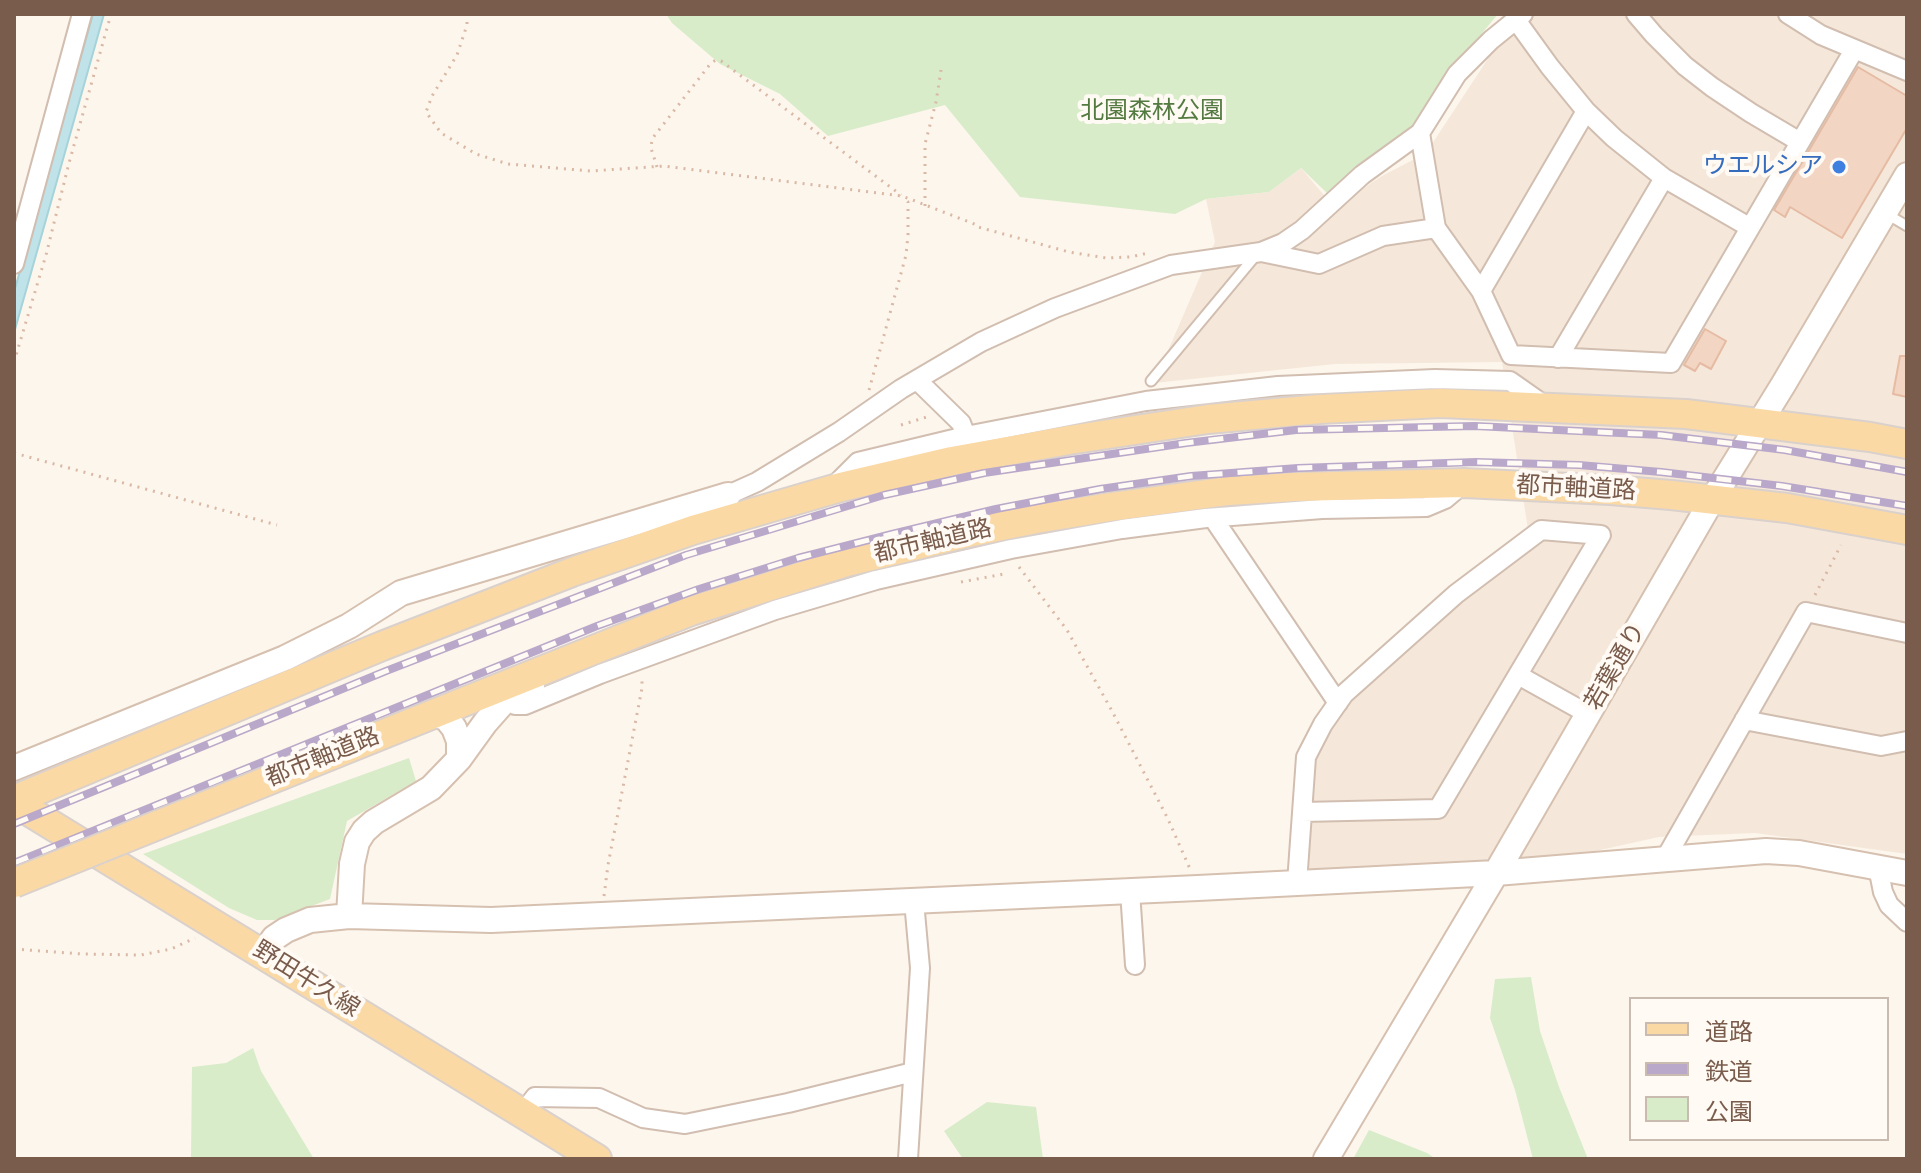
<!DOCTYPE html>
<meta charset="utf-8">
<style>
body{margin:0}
#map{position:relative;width:1921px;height:1173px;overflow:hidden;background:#fdf6ec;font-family:"Varela Round","Noto Sans JP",sans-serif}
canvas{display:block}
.frame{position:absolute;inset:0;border:16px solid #7a5c4d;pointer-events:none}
.legend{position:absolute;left:1629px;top:997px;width:260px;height:144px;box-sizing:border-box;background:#fffaf3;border:2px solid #cabbb1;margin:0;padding:10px 14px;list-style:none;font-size:24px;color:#7a5c4d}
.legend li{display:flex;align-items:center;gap:16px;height:40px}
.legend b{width:40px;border:2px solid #cabbb1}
</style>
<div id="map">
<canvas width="1921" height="1173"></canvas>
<div class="frame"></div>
<ul class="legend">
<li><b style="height:10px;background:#fbd9a5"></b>道路</li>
<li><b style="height:10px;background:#b9a8c9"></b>鉄道</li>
<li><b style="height:22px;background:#d8ecc9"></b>公園</li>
</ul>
</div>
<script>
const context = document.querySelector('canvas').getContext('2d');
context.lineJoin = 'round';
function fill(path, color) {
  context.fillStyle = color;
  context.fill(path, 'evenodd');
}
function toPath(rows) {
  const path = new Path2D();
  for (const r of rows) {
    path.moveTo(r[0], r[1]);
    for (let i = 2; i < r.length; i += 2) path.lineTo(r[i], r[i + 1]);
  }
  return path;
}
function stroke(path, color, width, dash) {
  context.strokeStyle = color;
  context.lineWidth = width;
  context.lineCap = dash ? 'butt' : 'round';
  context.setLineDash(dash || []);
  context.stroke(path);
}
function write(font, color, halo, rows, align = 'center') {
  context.font = font + ' "Varela Round","Noto Sans JP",sans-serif';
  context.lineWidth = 8;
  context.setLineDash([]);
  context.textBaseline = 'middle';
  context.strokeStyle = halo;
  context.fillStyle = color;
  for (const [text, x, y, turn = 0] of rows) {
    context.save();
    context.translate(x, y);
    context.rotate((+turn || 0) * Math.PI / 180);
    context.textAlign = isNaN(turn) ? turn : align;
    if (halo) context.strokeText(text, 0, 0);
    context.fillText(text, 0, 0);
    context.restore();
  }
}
fill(toPath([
 [1530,14,1907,14,1907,854,1755,833,1659,837,1496,873,1305,870,1302,753,1341,697,1529,536,1502,362,1335,364,1154,383,1215,242,1206,199,1269,192,1301,168,1334,207,1382,176,1426,153,1495,48,1531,20]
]), '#f5e8da');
fill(toPath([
 [666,14,1498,14,1483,32,1410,133,1329,195,1301,168,1269,192,1206,199,1175,214,1020,197,945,105,828,136,780,94,720,64,672,23],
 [409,758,416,781,347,821,330,899,275,920,257,920,229,908,143,854],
 [1531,977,1540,1031,1559,1087,1588,1159,1533,1159,1515,1090,1490,1018,1495,979],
 [253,1048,261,1071,314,1159,191,1159,192,1067,226,1063],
 [987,1102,1036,1107,1043,1159,963,1159,944,1131],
 [1369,1130,1427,1153,1436,1159,1353,1159]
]), '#d8ecc9');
const water = toPath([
 [93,14,104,14,14,333,14,292,93,14]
]);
fill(water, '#bfe3e8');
stroke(water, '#a5d3da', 2);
const building = toPath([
 [1858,67,1907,96,1907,128,1842,238,1790,207,1785,217,1774,210,1858,67],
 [1705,329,1726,341,1711,369,1700,363,1695,371,1684,365,1705,329],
 [1900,356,1907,356,1907,397,1893,394,1900,356]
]);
fill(building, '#f3d5c3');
stroke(building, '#e6bba3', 2);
const lane = toPath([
 [1885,213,1907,226],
 [1151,381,1256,255]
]);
const street = toPath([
 [1523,14,1491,40,1457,74,1420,133,1436,228,1481,291,1511,355,1671,363,1854,50],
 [1636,14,1654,35,1685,66,1712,87,1751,113,1800,142],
 [1788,14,1821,35,1907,71],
 [1516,20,1550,67,1586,111,1614,138,1664,178,1749,227],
 [1261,252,1319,264,1383,236,1436,228],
 [14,264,82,14],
 [1481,291,1586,111],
 [1558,358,1664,178],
 [917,380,961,423,966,436],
 [832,488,858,462,966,436,1146,401,1278,386,1435,379,1510,381,1547,407],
 [728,495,757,482,839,432,901,389,981,342,1055,308,1171,265,1261,252,1283,243,1302,230,1362,175,1420,133],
 [1213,518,1338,703],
 [1518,675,1588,714],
 [503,693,515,705,525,705,600,674,775,610,876,580,1011,549,1122,529,1206,518,1322,509,1426,507,1445,499,1464,483],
 [1744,720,1881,746,1907,741],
 [1665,859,1806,612,1907,633],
 [1878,867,1883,892,1889,905,1907,922],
 [1297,883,1306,757,1323,724,1344,694,1456,594,1541,530,1601,535,1438,809,1302,812],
 [1130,891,1135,965],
 [523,1113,535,1097,599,1098,643,1118,685,1124,788,1103,913,1072],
 [908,1159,920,968,914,901]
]);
const secondary = toPath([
 [432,714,446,718,454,728,459,741,459,759],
 [14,768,285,658,349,626,401,593,728,495],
 [349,916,352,864,357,842,364,831,374,822,431,788,459,759,485,723,508,697,532,687],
 [263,954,274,938,286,930,310,920,349,916,491,920,1198,888,1496,873,1766,851,1799,853,1907,873],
 [1326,1159,1496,873,1712,500,1783,385,1907,175]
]);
const primary = toPath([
 [411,723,691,611,847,562,972,532,1036,519,1110,507,1228,491,1293,487,1464,483,1610,490,1671,495,1787,508,1907,530],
 [14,800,382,646,572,572,693,530,841,487,952,461,1069,440,1208,419,1320,409,1441,403,1686,414,1870,437,1907,444],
 [14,802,597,1159]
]);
stroke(lane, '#d1beb0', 13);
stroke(street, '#d1beb0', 22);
stroke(secondary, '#d6c0b0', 28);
stroke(primary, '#dad1cd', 32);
stroke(toPath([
 [467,14,467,25,457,55,432,96,426,112,441,133,476,154,508,164,591,171,664,166,902,196,977,225,978,227,1069,252,1106,258,1130,257,1148,253],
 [657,167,651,148,652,139,711,63,716,60,721,61,901,195],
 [925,206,925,144,936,102,941,70],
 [14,362,46,255,69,163,111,14],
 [869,390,906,255,908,235,908,202,906,200],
 [901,425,930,416],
 [14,453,277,525],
 [1019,567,1067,630,1112,711,1168,819,1190,869],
 [961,582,1004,574,1003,570],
 [1815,595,1841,545],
 [604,896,608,865,642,688,642,679],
 [14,949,82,954,141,955,171,949,195,938]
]), '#d9b8a5', 3, [2, 6]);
stroke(lane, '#fff', 9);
stroke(street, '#fff', 18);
stroke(secondary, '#fff', 24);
stroke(primary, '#fbd9a5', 28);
const rail = toPath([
 [14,824,386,671,686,555,884,495,984,473,1186,443,1296,430,1475,426,1661,435,1785,450,1907,472],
 [14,863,597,626,699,589,798,558,892,534,996,509,1100,489,1191,476,1298,468,1476,462,1579,465,1661,472,1782,486,1907,506]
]);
stroke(rail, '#b9a8c9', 8);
stroke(rail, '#fffaf3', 5, [15]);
const primaryBridge = toPath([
 [14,883,411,723]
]);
stroke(primaryBridge, '#dad1cd', 32, []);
stroke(primaryBridge, '#fbd9a5', 28);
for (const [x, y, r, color] of [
 [1839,167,8,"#3f7fe0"]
]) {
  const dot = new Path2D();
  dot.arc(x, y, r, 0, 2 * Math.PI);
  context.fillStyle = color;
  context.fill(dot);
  stroke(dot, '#fffaf3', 3);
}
write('24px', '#537a41', '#fffaf3', [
 ["北園森林公園",1152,112]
]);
write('24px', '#366cbe', '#fffaf3', [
 ["ウエルシア",1823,167]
], 'right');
write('24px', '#7a5c4d', '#fffaf3', [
 ["都市軸道路",1576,489,3],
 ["都市軸道路",933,542,-13],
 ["若葉通り",1616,667,-60],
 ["都市軸道路",323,758,-22],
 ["野田牛久線",306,980,32]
]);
</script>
